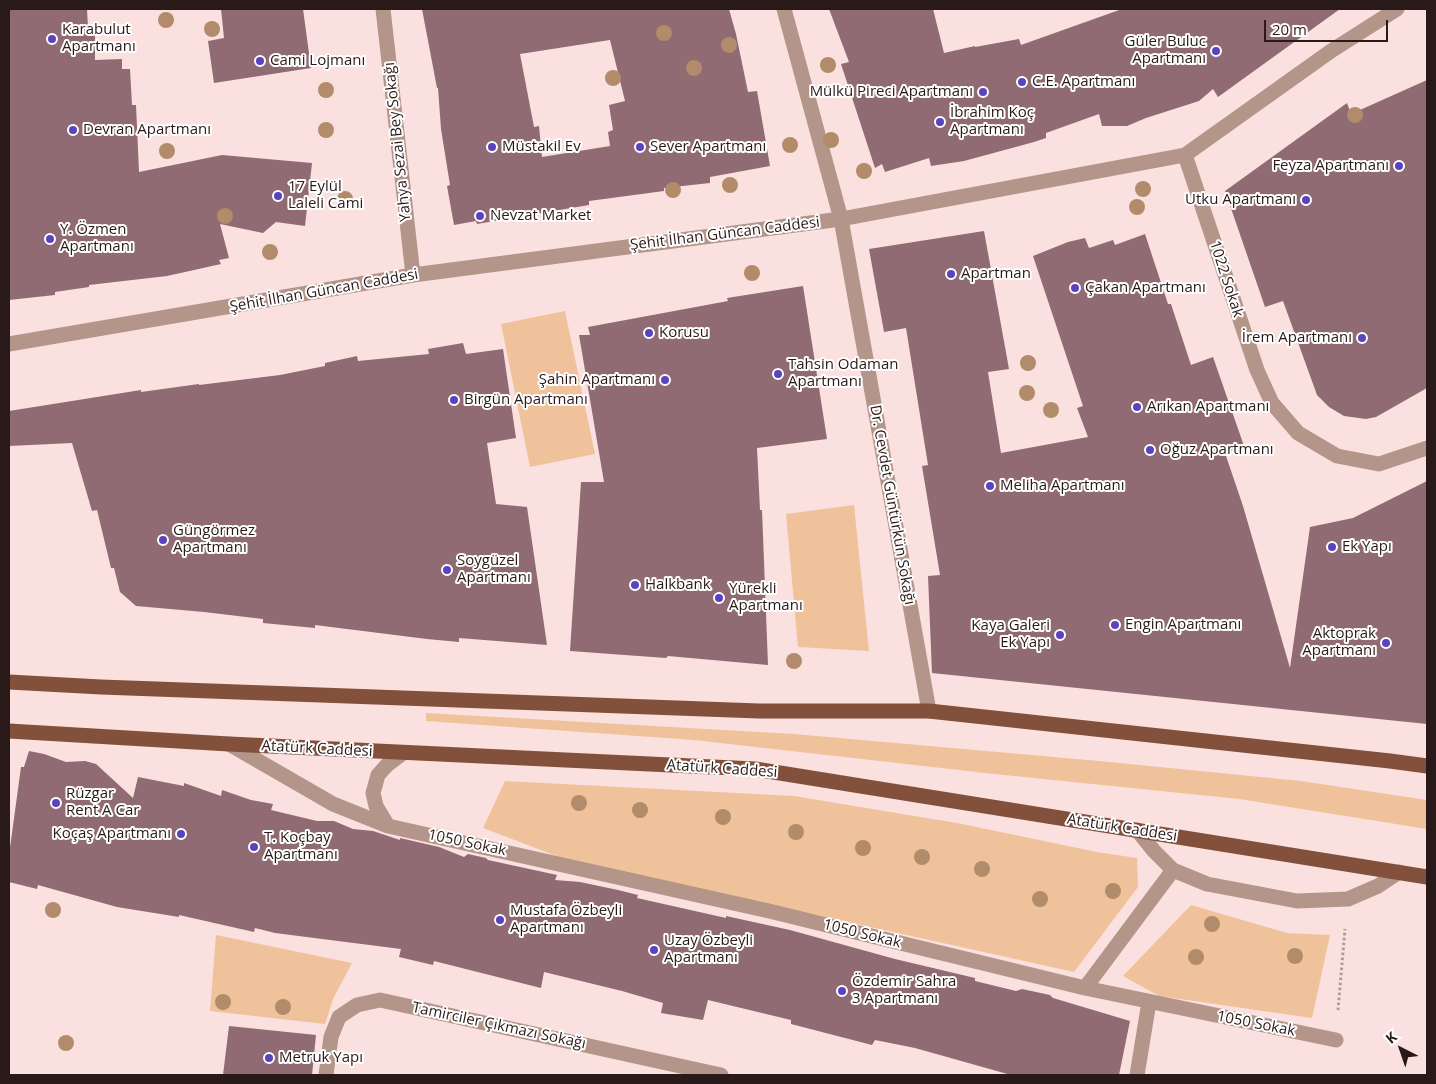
<!DOCTYPE html>
<meta charset="utf-8">
<style>
body{margin:0}
#map{position:relative;width:1436px;height:1084px;overflow:hidden;background:#fae0de;font-family:"Open Sans",sans-serif}
canvas{display:block}
.frame{position:absolute;inset:0;border:10px solid #291a19;pointer-events:none}
.north{position:absolute;left:1376px;top:1024px;width:50px;height:50px;-webkit-text-stroke:4px #fff;paint-order:stroke;rotate:319deg;font-size:14px;font-weight:700;line-height:20px;text-align:center;color:#291a19}
.north::after{content:'';display:block;margin:auto;width:18px;height:22px;background:#291a19;clip-path:polygon(50% 0,100% 100%,50% 72%,0 100%)}
.scale{position:absolute;left:1264px;top:20px;width:124px;height:22px;box-sizing:border-box;border:2px solid #291a19;border-top:0;padding-left:6px;font-size:15px;line-height:18px;white-space:nowrap;color:#291a19;-webkit-text-stroke:4px #fff;paint-order:stroke}
</style>
<div id="map">
<canvas width="1436" height="1084"></canvas>
<div class="frame"></div>
<div class="north">K</div>
<div class="scale">20 m</div>
</div>
<script>
const context = document.querySelector('canvas').getContext('2d');
context.lineJoin = 'round';
function fill(path, color) {
  context.fillStyle = color;
  context.fill(path, 'evenodd');
}
function toPath(rows) {
  const path = new Path2D();
  for (const r of rows) {
    path.moveTo(r[0], r[1]);
    for (let i = 2; i < r.length; i += 2) path.lineTo(r[i], r[i + 1]);
  }
  return path;
}
function stroke(path, color, width, dash) {
  context.strokeStyle = color;
  context.lineWidth = width;
  context.lineCap = dash ? 'butt' : 'round';
  context.setLineDash(dash || []);
  context.stroke(path);
}
function write(font, color, halo, rows, align = 'center') {
  context.font = font + ' "Open Sans",sans-serif';
  context.lineWidth = 4;
  context.setLineDash([]);
  context.textBaseline = 'middle';
  context.strokeStyle = halo;
  context.fillStyle = color;
  for (const [text, x, y, turn = 0] of rows) {
    context.save();
    context.translate(x, y);
    context.rotate((+turn || 0) * Math.PI / 180);
    context.textAlign = isNaN(turn) ? turn : align;
    if (halo) context.strokeText(text, 0, 0);
    context.fillText(text, 0, 0);
    context.restore();
  }
}
fill(toPath([
 [565,311,595,454,530,467,501,324],
 [854,505,869,651,798,647,786,514],
 [426,713,794,734,1099,761,1301,781,1427,800,1427,829,1239,799,985,773,694,740,426,721],
 [505,781,794,796,957,823,1097,852,1137,858,1138,887,1074,972,567,860,483,828],
 [1191,905,1287,933,1330,935,1312,1018,1159,996,1123,976],
 [216,935,352,963,333,999,325,1024,210,1011]
]), '#f0c29b');
fill(toPath([
 [9,9,87,9,88,28,95,26,95,60,122,59,122,69,130,69,132,105,136,105,139,172,222,155,312,163,305,226,276,222,263,233,220,224,229,258,219,260,221,264,167,276,89,285,89,287,55,292,55,295,9,300],
 [221,9,303,9,311,68,214,83,208,41,224,38],
 [422,9,729,9,736,34,748,92,757,91,770,166,710,177,710,183,664,188,664,191,589,201,589,205,477,224,476,221,454,225,447,186,450,185,441,129,438,88,437,88],
 [610,40,625,101,609,105,613,130,608,132,610,146,542,157,539,126,534,127,520,54],
 [829,9,933,9,944,53,975,46,975,47,1019,39,1021,45,1122,9,1340,9,1218,97,1213,89,1199,101,1146,118,1127,126,1102,126,1099,114,1046,133,1046,138,1034,142,964,161,931,166,929,158,885,172,882,164,875,168,841,64,849,62],
 [1427,80,1427,388,1376,417,1366,419,1344,416,1329,407,1317,395,1283,301,1265,307,1225,191,1347,103,1351,114],
 [984,231,1009,369,988,372,1001,453,1088,437,1077,408,1083,406,1033,256,1068,242,1085,238,1089,248,1113,240,1115,245,1145,234,1168,304,1171,304,1191,365,1213,357,1244,446,1225,453,1243,506,1290,668,1310,527,1353,518,1427,481,1427,724,932,673,928,576,940,575,922,466,928,465,906,328,884,332,869,249],
 [803,286,827,439,757,448,760,510,762,510,768,665,668,656,666,658,570,651,581,482,604,482,579,335,590,335,588,327,728,301,727,298],
 [463,343,466,354,503,349,516,438,487,443,496,504,527,507,547,645,459,638,459,642,427,639,315,625,315,628,263,623,263,619,204,612,136,606,120,592,114,568,111,568,97,510,92,511,72,443,9,446,9,411,141,390,141,392,199,384,199,385,280,375,325,366,325,363,357,356,358,361,429,354,428,349],
 [29,751,44,754,66,762,85,761,96,764,133,798,138,777,184,786,184,783,221,796,222,790,251,800,273,804,271,810,317,821,334,821,353,829,373,831,400,840,400,838,439,847,464,857,468,854,486,858,488,860,557,875,555,880,580,882,618,890,638,895,637,898,726,918,726,916,790,930,895,959,975,978,975,981,1016,991,1022,989,1050,995,1053,998,1130,1021,1119,1075,1011,1075,915,1048,875,1040,872,1045,791,1024,791,1020,708,1000,703,1020,661,1013,663,1003,622,991,544,972,541,988,434,961,433,965,399,957,401,949,275,933,255,928,254,932,179,915,179,917,117,907,38,885,37,889,9,882,9,855,21,767,24,767],
 [229,1026,316,1035,312,1075,223,1075]
]), '#906b73');
stroke(toPath([
 [1338,1010,1345,929]
]), '#b09a99', 3, [2.5, 2.5]);
stroke(toPath([
 [784,9,841,219,929,711],
 [1185,155,1257,370,1272,403,1298,433,1337,456,1379,464,1427,448],
 [229,744,333,804,388,826,769,911,1085,988,1336,1040],
 [388,826,376,806,373,793,378,775,387,765,403,753],
 [1137,830,1154,851,1173,870,1207,884,1297,901,1348,899,1378,886,1399,872],
 [1085,988,1173,870],
 [326,1075,331,1037,339,1017,357,1005,380,1000,721,1075],
 [1137,1075,1149,1002]
]), '#b39589', 15);
stroke(toPath([
 [383,9,413,275],
 [9,344,413,275,841,219,1185,155,1331,51,1397,9]
]), '#b39589', 15);
stroke(toPath([
 [9,682,101,687,759,711,929,711,1390,761,1427,766],
 [9,731,229,744,755,769,1427,877]
]), '#83503c', 15);
context.fillStyle = '#b28b6b';
for (const [x, y] of [
 [166,20],
 [212,29],
 [664,33],
 [729,45],
 [828,65],
 [694,68],
 [613,78],
 [326,90],
 [1355,115],
 [326,130],
 [831,140],
 [790,145],
 [167,151],
 [864,171],
 [730,185],
 [1143,189],
 [673,190],
 [345,199],
 [1137,207],
 [225,216],
 [270,252],
 [752,273],
 [1028,363],
 [1027,393],
 [1051,410],
 [794,661],
 [579,803],
 [640,810],
 [723,817],
 [796,832],
 [863,848],
 [922,857],
 [982,869],
 [1113,891],
 [1040,899],
 [53,910],
 [1212,924],
 [1295,956],
 [1196,957],
 [223,1002],
 [283,1007],
 [66,1043]
]) {
  context.beginPath();
  context.arc(x, y, 8, 0, 2 * Math.PI);
  context.fill();
}
for (const [x, y, r, color] of [
 [52,39,5,"#5b43bc"],
 [1216,51,5,"#5b43bc"],
 [260,61,5,"#5b43bc"],
 [1022,82,5,"#5b43bc"],
 [983,92,5,"#5b43bc"],
 [940,122,5,"#5b43bc"],
 [73,130,5,"#5b43bc"],
 [492,147,5,"#5b43bc"],
 [640,147,5,"#5b43bc"],
 [1399,166,5,"#5b43bc"],
 [278,196,5,"#5b43bc"],
 [1306,200,5,"#5b43bc"],
 [480,216,5,"#5b43bc"],
 [50,239,5,"#5b43bc"],
 [951,274,5,"#5b43bc"],
 [1075,288,5,"#5b43bc"],
 [649,333,5,"#5b43bc"],
 [1362,338,5,"#5b43bc"],
 [778,374,5,"#5b43bc"],
 [665,380,5,"#5b43bc"],
 [454,400,5,"#5b43bc"],
 [1137,407,5,"#5b43bc"],
 [1150,450,5,"#5b43bc"],
 [990,486,5,"#5b43bc"],
 [163,540,5,"#5b43bc"],
 [1332,547,5,"#5b43bc"],
 [447,570,5,"#5b43bc"],
 [635,585,5,"#5b43bc"],
 [719,598,5,"#5b43bc"],
 [1115,625,5,"#5b43bc"],
 [1060,635,5,"#5b43bc"],
 [1386,643,5,"#5b43bc"],
 [56,803,5,"#5b43bc"],
 [181,834,5,"#5b43bc"],
 [254,847,5,"#5b43bc"],
 [500,920,5,"#5b43bc"],
 [654,950,5,"#5b43bc"],
 [842,991,5,"#5b43bc"],
 [269,1058,5,"#5b43bc"]
]) {
  const dot = new Path2D();
  dot.arc(x, y, r, 0, 2 * Math.PI);
  context.fillStyle = color;
  context.fill(dot);
  stroke(dot, '#fff', 2);
}
write('15px', '#291a19', '#fff', [
 ["Karabulut",62,30],
 ["Apartmanı",62,47],
 ["Güler Buluc",1206,42,"right"],
 ["Apartmanı",1206,59,"right"],
 ["Cami Lojmanı",270,61],
 ["C.E. Apartmanı",1032,82],
 ["Mülkü Pireci Apartmanı",973,92,"right"],
 ["İbrahim Koç",950,113],
 ["Apartmanı",950,130],
 ["Devran Apartmanı",83,130],
 ["Müstakil Ev",502,147],
 ["Sever Apartmanı",650,147],
 ["Feyza Apartmanı",1389,166,"right"],
 ["17 Eylül",288,187],
 ["Laleli Cami",288,204],
 ["Utku Apartmanı",1296,200,"right"],
 ["Nevzat Market",490,216],
 ["Y. Özmen",60,230],
 ["Apartmanı",60,247],
 ["Apartman",961,274],
 ["Çakan Apartmanı",1085,288],
 ["Korusu",659,333],
 ["İrem Apartmanı",1352,338,"right"],
 ["Tahsin Odaman",788,365],
 ["Apartmanı",788,382],
 ["Şahin Apartmanı",655,380,"right"],
 ["Birgün Apartmanı",464,400],
 ["Arıkan Apartmanı",1147,407],
 ["Oğuz Apartmanı",1160,450],
 ["Meliha Apartmanı",1000,486],
 ["Güngörmez",173,531],
 ["Apartmanı",173,548],
 ["Ek Yapı",1342,547],
 ["Soygüzel",457,561],
 ["Apartmanı",457,578],
 ["Halkbank",645,585],
 ["Yürekli",729,589],
 ["Apartmanı",729,606],
 ["Engin Apartmanı",1125,625],
 ["Kaya Galeri",1050,626,"right"],
 ["Ek Yapı",1050,643,"right"],
 ["Aktoprak",1376,634,"right"],
 ["Apartmanı",1376,651,"right"],
 ["Rüzgar",66,794],
 ["Rent A Car",66,811],
 ["Koçaş Apartmanı",171,834,"right"],
 ["T. Koçbay",264,838],
 ["Apartmanı",264,855],
 ["Mustafa Özbeyli",510,911],
 ["Apartmanı",510,928],
 ["Uzay Özbeyli",664,941],
 ["Apartmanı",664,958],
 ["Özdemir Sahra",852,982],
 ["3 Apartmanı",852,999],
 ["Metruk Yapı",279,1058]
], 'left');
write('15px', '#291a19', '#fff', [
 ["Yahya Sezai Bey Sokağı",398,142,-96],
 ["Şehit İlhan Güncan Caddesi",725,234,-7],
 ["1022 Sokak",1226,279,72],
 ["Şehit İlhan Güncan Caddesi",324,291,-10],
 ["Dr. Cevdet Güntürkün Sokağı",892,505,80],
 ["Atatürk Caddesi",317,749,3],
 ["Atatürk Caddesi",722,769,4],
 ["Atatürk Caddesi",1122,828,9],
 ["1050 Sokak",467,843,12],
 ["1050 Sokak",862,934,14],
 ["1050 Sokak",1256,1024,11],
 ["Tamirciler Çıkmazı Sokağı",499,1026,12]
]);
</script>
